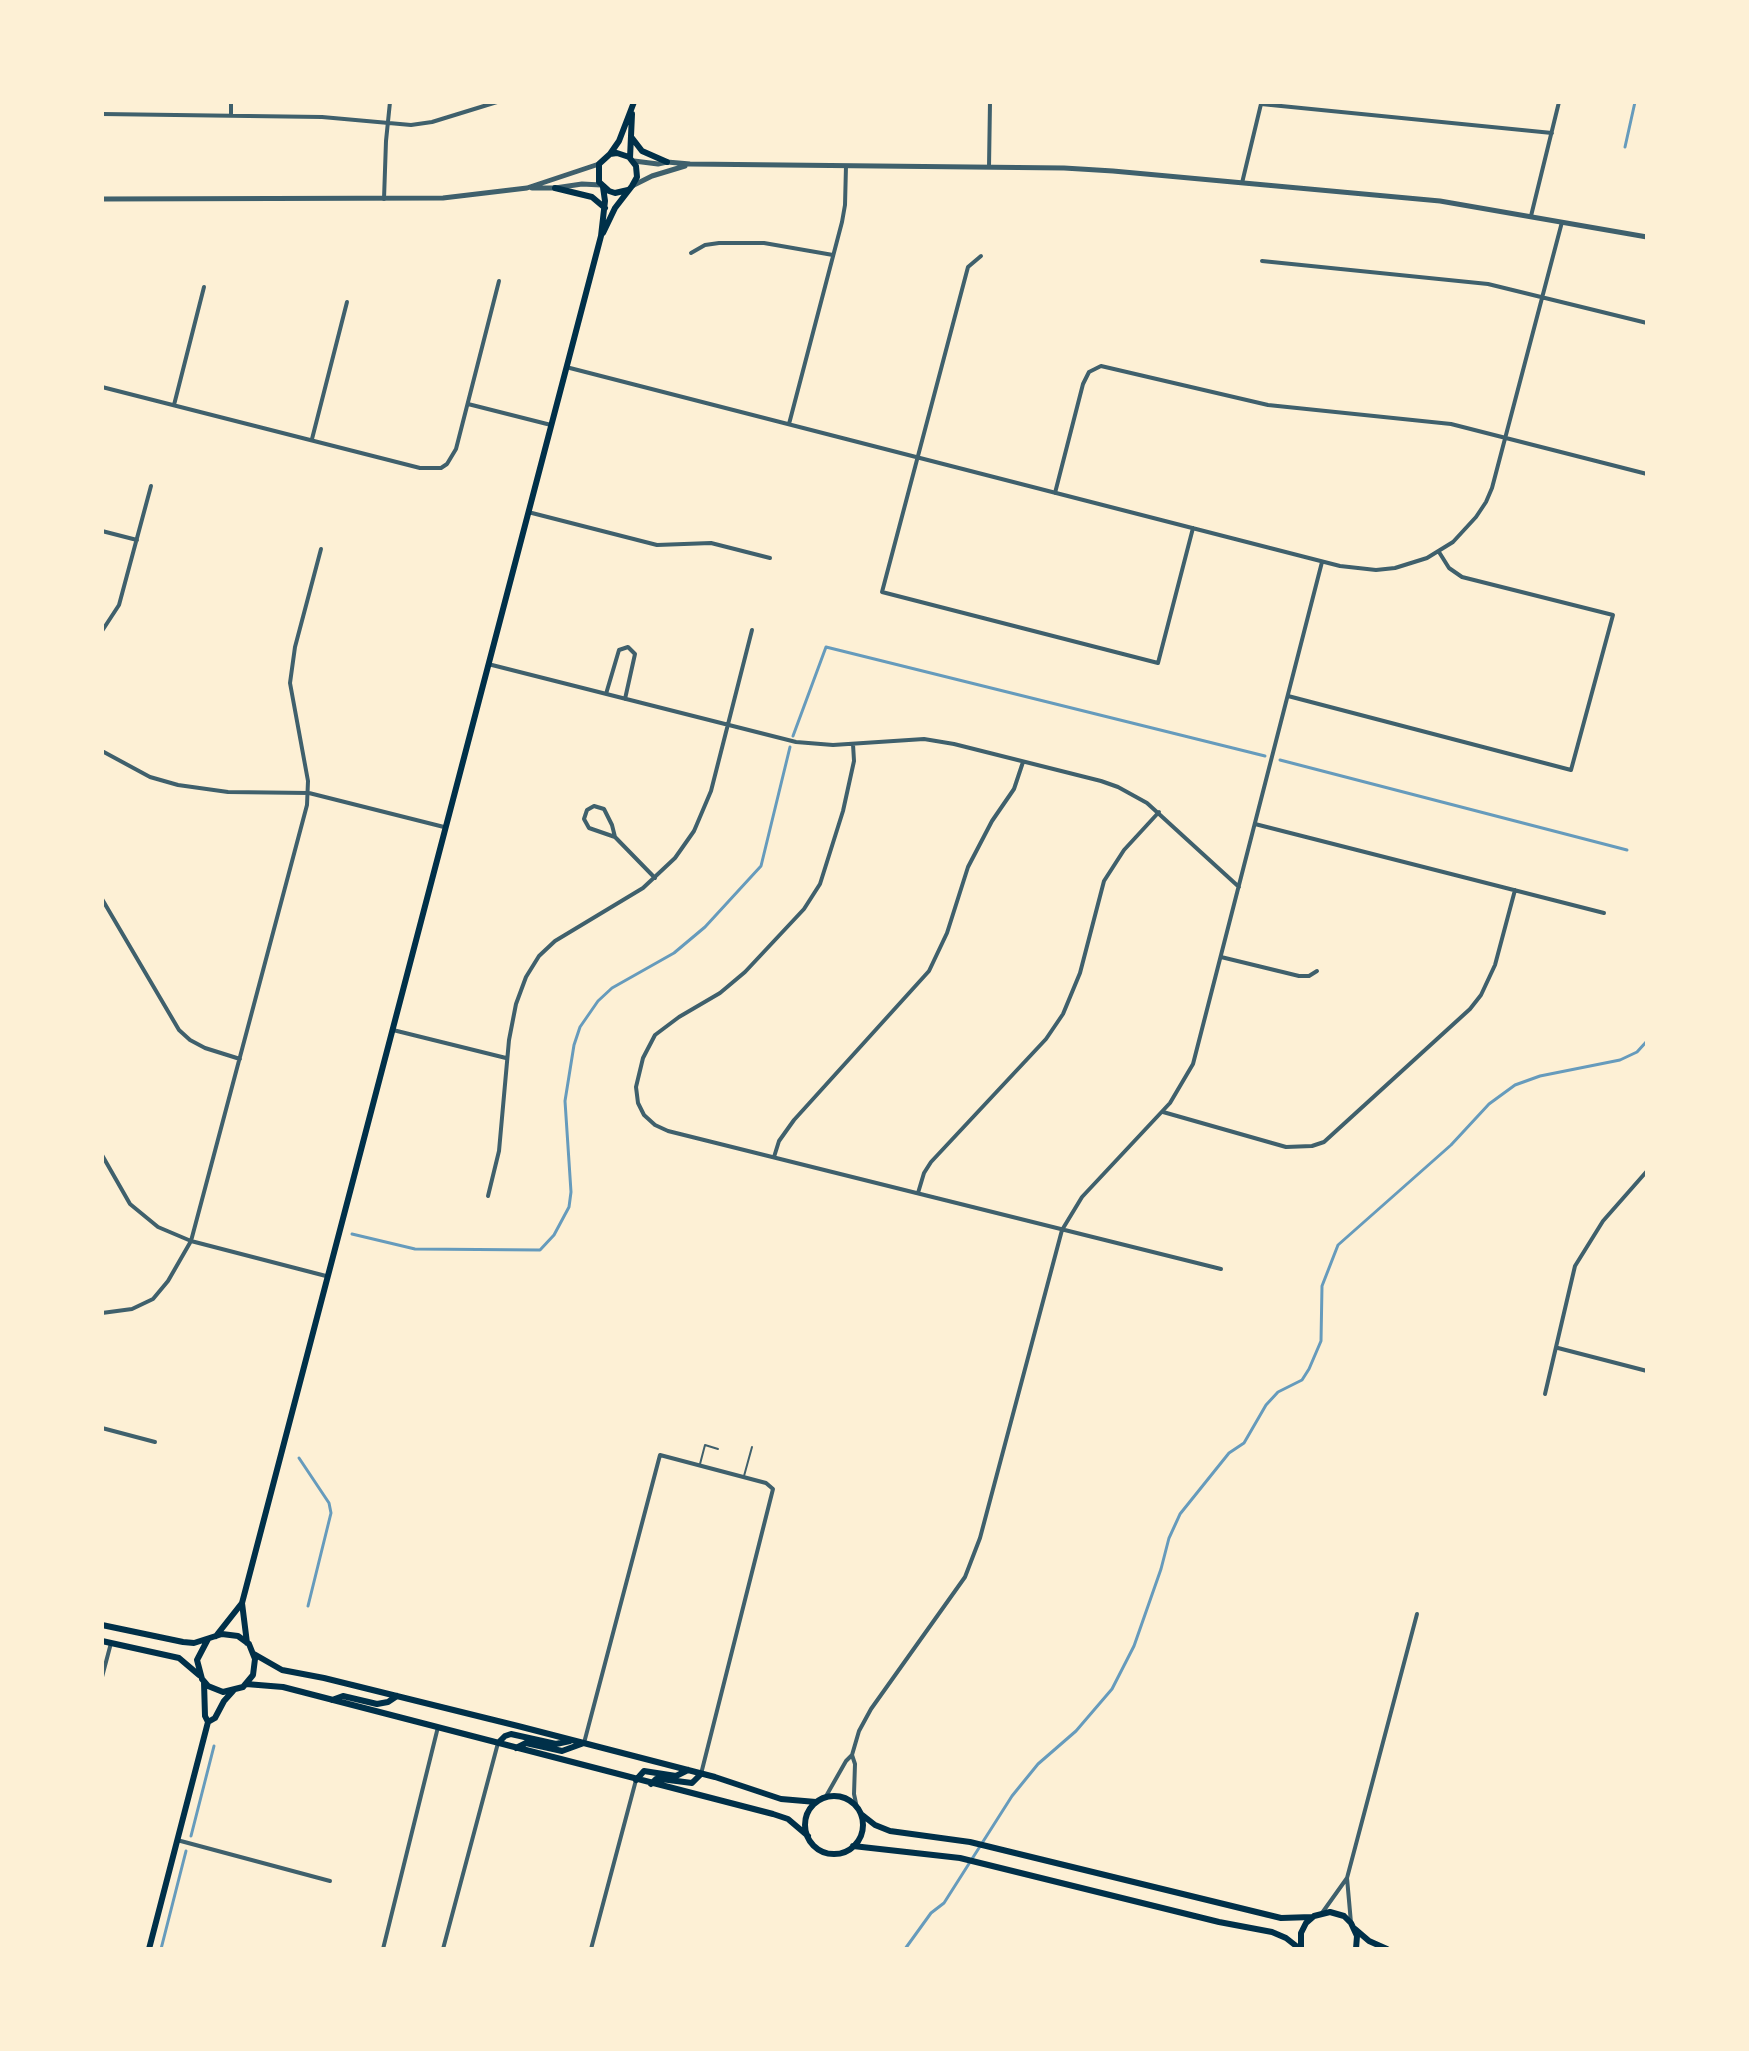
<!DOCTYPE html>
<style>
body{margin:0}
#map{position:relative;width:1749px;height:2051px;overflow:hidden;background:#fdf0d5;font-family:"Open Sans",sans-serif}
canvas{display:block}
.frame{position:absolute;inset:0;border:104px solid #fdf0d5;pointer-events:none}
</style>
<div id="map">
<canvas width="1749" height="2051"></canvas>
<div class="frame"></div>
</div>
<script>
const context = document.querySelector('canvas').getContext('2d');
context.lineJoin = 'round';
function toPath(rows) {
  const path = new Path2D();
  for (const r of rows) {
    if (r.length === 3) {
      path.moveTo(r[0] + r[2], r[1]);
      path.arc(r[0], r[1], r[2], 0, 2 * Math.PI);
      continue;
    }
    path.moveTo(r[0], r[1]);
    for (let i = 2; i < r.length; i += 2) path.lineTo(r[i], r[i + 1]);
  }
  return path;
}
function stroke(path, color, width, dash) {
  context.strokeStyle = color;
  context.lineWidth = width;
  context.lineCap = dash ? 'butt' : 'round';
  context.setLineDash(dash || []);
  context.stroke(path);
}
stroke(toPath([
 [1625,147,1635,102],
 [793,736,826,647,1265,756],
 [1280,760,1627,850],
 [352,1234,415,1249,540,1250,554,1235,569,1207,571,1192,565,1101,574,1045,580,1027,598,1001,612,988,674,953,705,927,761,866,790,747],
 [299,1458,329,1503,331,1513,308,1606],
 [191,1836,214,1746],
 [161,1949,186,1851],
 [905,1949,931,1913,944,1903,1012,1796,1038,1764,1076,1731,1112,1689,1134,1646,1161,1569,1169,1538,1180,1514,1229,1453,1244,1443,1266,1405,1278,1392,1302,1380,1309,1369,1321,1341,1322,1286,1338,1245,1451,1145,1489,1104,1515,1085,1540,1076,1620,1060,1637,1052,1647,1041]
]), '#669bbc', 3);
stroke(toPath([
 [700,1464,705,1445,718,1449],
 [744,1476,752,1447]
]), '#3f606c', 2);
stroke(toPath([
 [1261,104,1552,133],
 [102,114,322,117,411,125,432,122,497,102],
 [231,115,231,102],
 [989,167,990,102],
 [1242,183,1261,104],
 [384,199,386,141,390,102],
 [1531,216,1559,102],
 [691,253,705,245,719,243,764,243,833,255],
 [981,256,968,267,882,592,1158,663,1193,528],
 [1262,261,1488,284,1647,323],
 [566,367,1340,566,1376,570,1395,568,1427,558,1453,542,1476,517,1486,502,1492,488,1562,222],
 [102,387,420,468,441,468,447,464,456,449,499,281],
 [468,404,551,425],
 [174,405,204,287],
 [789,424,842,222,845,205,846,166],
 [312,439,347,302],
 [1055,493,1083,384,1089,372,1101,366,1268,405,1451,424,1647,474],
 [528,512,657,545,711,543,770,558],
 [102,531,137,540],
 [102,631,119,605,151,486],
 [488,664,796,742,833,745,924,739,954,744,1101,781,1118,787,1147,803,1239,887],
 [606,694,619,650,628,647,635,654,625,699],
 [1288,696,1571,770,1613,615,1462,577,1449,568,1439,552],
 [853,744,854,761,843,811,820,884,804,909,745,972,720,993,679,1017,655,1035,643,1058,636,1087,638,1103,644,1115,655,1125,668,1131,1221,1269],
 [102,751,150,777,178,785,228,792,309,793,444,827],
 [1255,824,1604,913],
 [615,837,589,828,584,819,587,810,594,806,604,809,612,825,615,837,655,878],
 [102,899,179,1030,190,1040,205,1048,240,1059],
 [1221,957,1299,976,1309,976,1317,971],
 [393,1030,506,1058],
 [1163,1112,1286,1147,1312,1146,1324,1142,1470,1009,1481,995,1495,965,1515,890],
 [102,1155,130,1204,158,1227,191,1241,326,1276],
 [774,1157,779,1141,794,1120,929,971,947,933,968,867,992,821,1014,789,1023,762],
 [918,1193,924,1173,931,1162,1046,1039,1063,1014,1080,973,1104,881,1124,850,1159,812],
 [488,1196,499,1151,509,1040,516,1004,526,977,539,956,555,941,643,888,675,858,694,831,711,791,752,630],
 [102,1313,132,1309,153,1299,168,1281,191,1241,307,805,308,781,290,683,295,647,321,549],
 [1558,1348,1647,1371],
 [1545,1394,1575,1266,1603,1221,1647,1171],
 [102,1428,155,1442],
 [102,1677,111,1643],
 [584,1743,660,1455,766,1483,773,1489,701,1774],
 [852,1755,855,1764,854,1794,857,1808],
 [825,1798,846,1761,852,1755,859,1731,871,1709,965,1577,980,1538,1062,1230,1082,1197,1170,1103,1193,1064,1322,562],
 [177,1840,330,1881],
 [1347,1878,1351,1923],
 [1322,1913,1347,1878,1417,1614],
 [383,1949,438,1727],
 [443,1949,498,1743],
 [591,1949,636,1780]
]), '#3f606c', 4);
stroke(toPath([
 [634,161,658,164,667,162,690,164,1064,168,1113,171,1440,201,1647,237],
 [632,186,652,176,685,166],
 [532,188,555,188,582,184,601,185],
 [102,199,443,198,527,188,599,164]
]), '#3f606c', 5);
stroke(toPath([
 [632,138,642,151,667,162],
 [610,154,619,141,634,102],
 [630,158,632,114],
 [555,188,592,197,605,208],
 [603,233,615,208,632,186,637,177,636,166,629,157,617,153,610,154,599,164,599,182,609,191,615,193,628,190],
 [242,1603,247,1643],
 [102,1625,183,1642,194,1643,222,1634,238,1636,249,1644,255,1659,253,1675,243,1687,223,1692,208,1686,202,1679,197,1660,208,1639],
 [216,1636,242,1603,601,236,605,201,603,187],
 [102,1641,179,1658,199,1675],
 [254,1654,282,1670,324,1678,518,1726,715,1777,781,1799,816,1802],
 [246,1684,283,1687,773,1814,788,1819,808,1836],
 [332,1700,343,1696,377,1704,388,1702,397,1696],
 [208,1722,215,1718,224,1701,233,1691],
 [498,1743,505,1736,511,1734,556,1744,570,1741],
 [516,1748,526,1743,562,1751,584,1743],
 [636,1780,644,1771,676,1776,688,1770],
 [651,1784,656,1779,661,1779,692,1783,701,1774],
 [834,1825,29],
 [861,1814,875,1825,890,1831,970,1842,1281,1918,1312,1917],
 [853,1846,960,1858,1219,1922,1272,1932,1286,1938,1300,1949],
 [1355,1929,1369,1941,1387,1949],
 [149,1949,208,1722,205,1716,204,1682],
 [1301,1949,1301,1933,1306,1923,1314,1916,1330,1912,1344,1916,1351,1923,1357,1936,1356,1949]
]), '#003049', 6);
</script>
